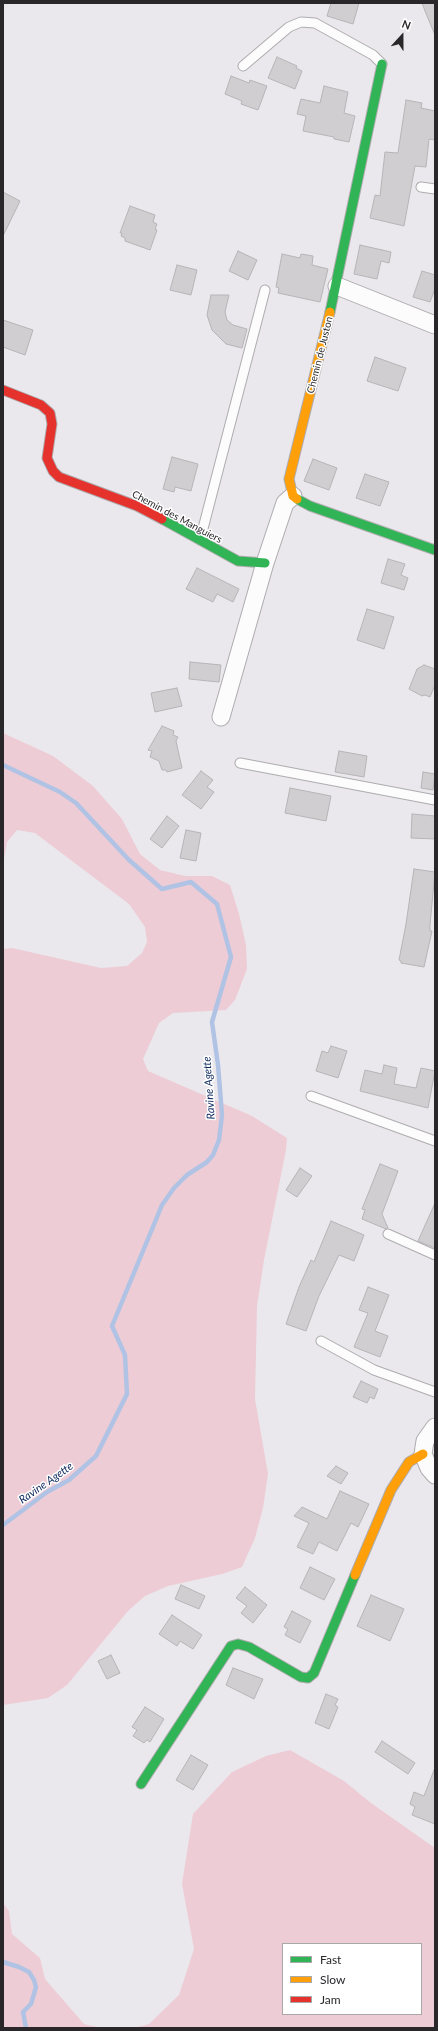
<!DOCTYPE html>
<style>
body{margin:0}
#map{position:relative;width:438px;height:2031px;overflow:hidden;background:#eae8ec;font-family:Lato,sans-serif}
canvas{display:block}
.frame{position:absolute;inset:0;border:4px solid #29272a;pointer-events:none}
.legend{position:absolute;left:282px;top:1943px;width:140px;height:72px;box-sizing:border-box;background:#fff;border:1px solid #a9a9aa;margin:0;padding:5px 7px;list-style:none;font-size:12px;color:#29272a}
.legend li{display:flex;align-items:center;gap:8px;height:20px}
.legend b{width:20px;border:1px solid #a9a9aa}
.north{position:absolute;left:382px;top:16px;width:40px;height:40px;-webkit-text-stroke:3px #fff;paint-order:stroke;rotate:21deg;font-size:11px;font-weight:700;line-height:16px;text-align:center;color:#29272a}
.north::after{content:'';display:block;margin:auto;width:14px;height:18px;background:#29272a;clip-path:polygon(50% 0,100% 100%,50% 72%,0 100%)}
</style>
<div id="map">
<canvas width="438" height="2031"></canvas>
<div class="frame"></div>
<ul class="legend">
<li><b style="height:5px;background:#30b455"></b>Fast</li>
<li><b style="height:5px;background:#ff9f0a"></b>Slow</li>
<li><b style="height:5px;background:#e5322d"></b>Jam</li>
</ul>
<div class="north">N</div>
</div>
<script>
const context = document.querySelector('canvas').getContext('2d');
context.lineJoin = 'round';
function fill(path, color) {
  context.fillStyle = color;
  context.fill(path, 'evenodd');
}
function toPath(rows) {
  const path = new Path2D();
  for (const r of rows) {
    path.moveTo(r[0], r[1]);
    for (let i = 2; i < r.length; i += 2) path.lineTo(r[i], r[i + 1]);
  }
  return path;
}
function stroke(path, color, width, dash) {
  context.strokeStyle = color;
  context.lineWidth = width;
  context.lineCap = dash ? 'butt' : 'round';
  context.setLineDash(dash || []);
  context.stroke(path);
}
function write(font, color, halo, rows, align = 'center') {
  context.font = font + ' Lato,sans-serif';
  context.lineWidth = 3;
  context.setLineDash([]);
  context.textBaseline = 'middle';
  context.strokeStyle = halo;
  context.fillStyle = color;
  for (const [text, x, y, turn = 0] of rows) {
    context.save();
    context.translate(x, y);
    context.rotate((+turn || 0) * Math.PI / 180);
    context.textAlign = isNaN(turn) ? turn : align;
    if (halo) context.strokeText(text, 0, 0);
    context.fillText(text, 0, 0);
    context.restore();
  }
}
fill(toPath([
 [3,733,53,756,93,786,122,819,140,854,160,870,185,876,212,876,230,885,239,914,246,945,247,969,235,1000,226,1010,173,1013,159,1023,143,1059,148,1071,252,1116,287,1138,286,1150,264,1260,257,1306,255,1399,268,1474,263,1508,255,1538,242,1567,222,1574,168,1586,145,1596,128,1611,67,1685,48,1698,3,1705,3,949,12,948,101,968,127,966,142,953,147,942,145,927,129,904,35,833,17,830,7,842,3,864],
 [290,1750,344,1781,371,1803,435,1848,435,2028,134,2028,149,2024,179,1995,194,1949,182,1884,193,1814,232,1772,266,1756],
 [283,1944,421,1944,421,2014,283,2014],
 [3,1903,9,1911,12,1934,40,1958,45,1979,84,2024,101,2028,3,2028]
]), '#edccd5');
stroke(toPath([
 [3,765,60,792,76,803,129,860,162,889,191,882,217,904,231,957,212,1022,218,1065,222,1115,219,1140,213,1155,207,1162,187,1175,174,1188,162,1205,112,1326,125,1355,127,1394,96,1456,69,1480,47,1492,3,1525],
 [3,1962,19,1967,29,1972,34,1980,36,1987,31,2004,23,2012,26,2028]
]), '#b1c3e4', 4.5);
const building = toPath([
 [331,3,359,3,353,24,327,16,331,3],
 [422,3,435,3,435,35,425,11,422,3],
 [277,57,297,66,296,68,302,71,295,89,268,78,277,57],
 [231,76,249,83,250,80,267,86,258,110,241,104,242,101,225,94,231,76],
 [324,86,348,92,344,113,355,116,349,142,334,139,334,137,303,131,306,116,297,114,301,99,320,103,324,86],
 [406,100,422,103,421,108,435,111,435,140,429,139,426,167,415,166,404,226,370,218,375,195,380,196,385,152,398,153,406,100],
 [3,192,20,201,3,236,3,192],
 [130,206,155,215,153,222,157,224,155,229,157,230,150,250,125,241,125,238,121,236,122,233,120,233,130,206],
 [360,245,391,252,389,263,381,261,377,279,354,274,360,245],
 [238,251,257,260,248,280,229,271,238,251],
 [282,254,300,258,301,254,313,256,312,265,328,269,320,302,278,293,279,288,276,287,282,254],
 [177,265,197,270,191,295,170,290,177,265],
 [422,271,435,275,435,289,430,302,413,297,422,271],
 [211,295,229,295,225,312,227,320,233,325,247,329,242,348,226,344,212,330,207,315,211,295],
 [3,320,33,330,25,355,3,347,3,320],
 [375,357,406,368,398,391,367,381,375,357],
 [172,457,198,464,191,491,175,487,174,492,163,489,172,457],
 [313,459,337,468,329,490,304,481,313,459],
 [365,474,389,482,380,506,356,498,365,474],
 [388,559,405,564,401,575,408,578,404,590,381,583,388,559],
 [197,568,239,589,233,602,217,594,213,602,186,589,197,568],
 [367,609,394,617,384,649,357,640,367,609],
 [190,662,221,665,219,682,189,679,190,662],
 [424,665,435,669,435,685,430,697,425,695,422,696,409,689,417,669,424,665],
 [177,688,182,706,155,712,151,693,177,688],
 [162,726,174,731,173,735,178,737,176,741,182,768,167,772,166,770,162,770,159,761,150,757,152,751,148,750,162,726],
 [339,751,367,756,364,777,335,772,339,751],
 [201,771,213,780,207,787,214,792,201,809,182,795,201,771],
 [423,772,435,774,433,790,421,788,423,772],
 [290,788,331,796,326,821,285,813,290,788],
 [412,814,435,816,435,839,411,838,412,814],
 [167,816,179,826,162,848,150,839,167,816],
 [186,830,201,833,196,861,180,858,186,830],
 [414,869,435,872,430,925,430,931,432,931,424,967,401,963,401,961,399,960,406,924,414,869],
 [331,1046,347,1051,338,1078,316,1071,322,1051,328,1053,331,1046],
 [384,1065,397,1068,394,1084,416,1088,421,1068,435,1071,428,1108,360,1091,365,1070,382,1074,384,1065],
 [380,1164,398,1171,382,1214,388,1228,386,1229,362,1219,365,1210,362,1209,380,1164],
 [300,1168,312,1176,297,1197,286,1190,300,1168],
 [435,1203,435,1248,418,1241,435,1203],
 [331,1221,364,1235,354,1261,339,1255,319,1296,306,1331,286,1324,299,1287,311,1260,314,1262,331,1221],
 [368,1287,389,1295,375,1331,388,1336,380,1357,354,1347,368,1313,359,1310,368,1287],
 [361,1381,378,1389,374,1399,370,1397,367,1403,353,1397,361,1381],
 [336,1466,348,1473,341,1484,327,1476,336,1466],
 [340,1491,369,1504,358,1527,351,1523,337,1551,319,1542,313,1554,297,1547,309,1523,294,1516,302,1507,327,1519,340,1491],
 [310,1567,335,1579,324,1600,300,1588,310,1567],
 [181,1585,205,1596,199,1609,175,1599,181,1585],
 [245,1587,267,1605,253,1623,241,1613,247,1606,236,1598,245,1587],
 [371,1595,404,1609,390,1641,357,1626,371,1595],
 [292,1611,311,1621,300,1643,285,1635,288,1629,284,1627,292,1611],
 [172,1615,202,1635,193,1649,180,1641,177,1646,159,1634,172,1615],
 [111,1655,120,1673,107,1679,98,1661,111,1655],
 [233,1668,263,1679,254,1699,226,1685,233,1668],
 [326,1694,338,1699,335,1705,338,1707,329,1729,315,1723,326,1694],
 [145,1707,164,1719,150,1742,147,1740,144,1743,133,1736,137,1730,132,1727,145,1707],
 [382,1741,415,1763,408,1774,375,1752,382,1741],
 [191,1755,208,1765,193,1790,176,1780,191,1755],
 [434,1770,435,1770,435,1824,412,1815,415,1807,410,1804,414,1792,424,1796,434,1770]
]);
fill(building, '#d0ced1');
stroke(building, '#b6b4b6', 1);
const lane = toPath([
 [243,66,289,27,301,22,315,23,373,55,382,64],
 [421,187,435,189],
 [200,540,265,290],
 [240,763,435,800],
 [311,1096,435,1141],
 [388,1234,435,1255],
 [321,1341,374,1370,435,1392]
]);
const street = toPath([
 [337,286,435,325],
 [221,717,265,563,285,503,293,496],
 [435,1427,425,1441,423,1454,429,1468,435,1475]
]);
const fast = toPath([
 [330,312,382,64],
 [297,499,310,506,435,550],
 [162,519,238,561,265,563],
 [141,1784,231,1646,238,1644,249,1647,301,1677,308,1678,314,1673,355,1575]
]);
const slow = toPath([
 [297,499,293,496,289,479,330,312],
 [355,1575,391,1490,409,1462,423,1454]
]);
const jam = toPath([
 [3,390,41,405,50,413,52,424,47,458,53,471,59,477,137,506,162,519]
]);
stroke(lane, '#aeacaf', 11);
stroke(street, '#aeacaf', 19);
stroke(fast, '#aeacaf', 11);
stroke(slow, '#aeacaf', 11);
stroke(jam, '#aeacaf', 11);
stroke(lane, '#fcfcfc', 9);
stroke(street, '#fcfcfc', 17);
stroke(fast, '#30b455', 9);
stroke(slow, '#ff9f0a', 9);
stroke(jam, '#e5322d', 9);
write('10px', '#29272a', '#fff', [
 ["Chemin de Juston",320,355,-76],
 ["Chemin des Manguiers",177,517,28]
]);
write('italic 11px', '#0c285d', '#fff', [
 ["Ravine Agette",209,1088,-94],
 ["Ravine Agette",46,1483,-35]
]);
</script>
